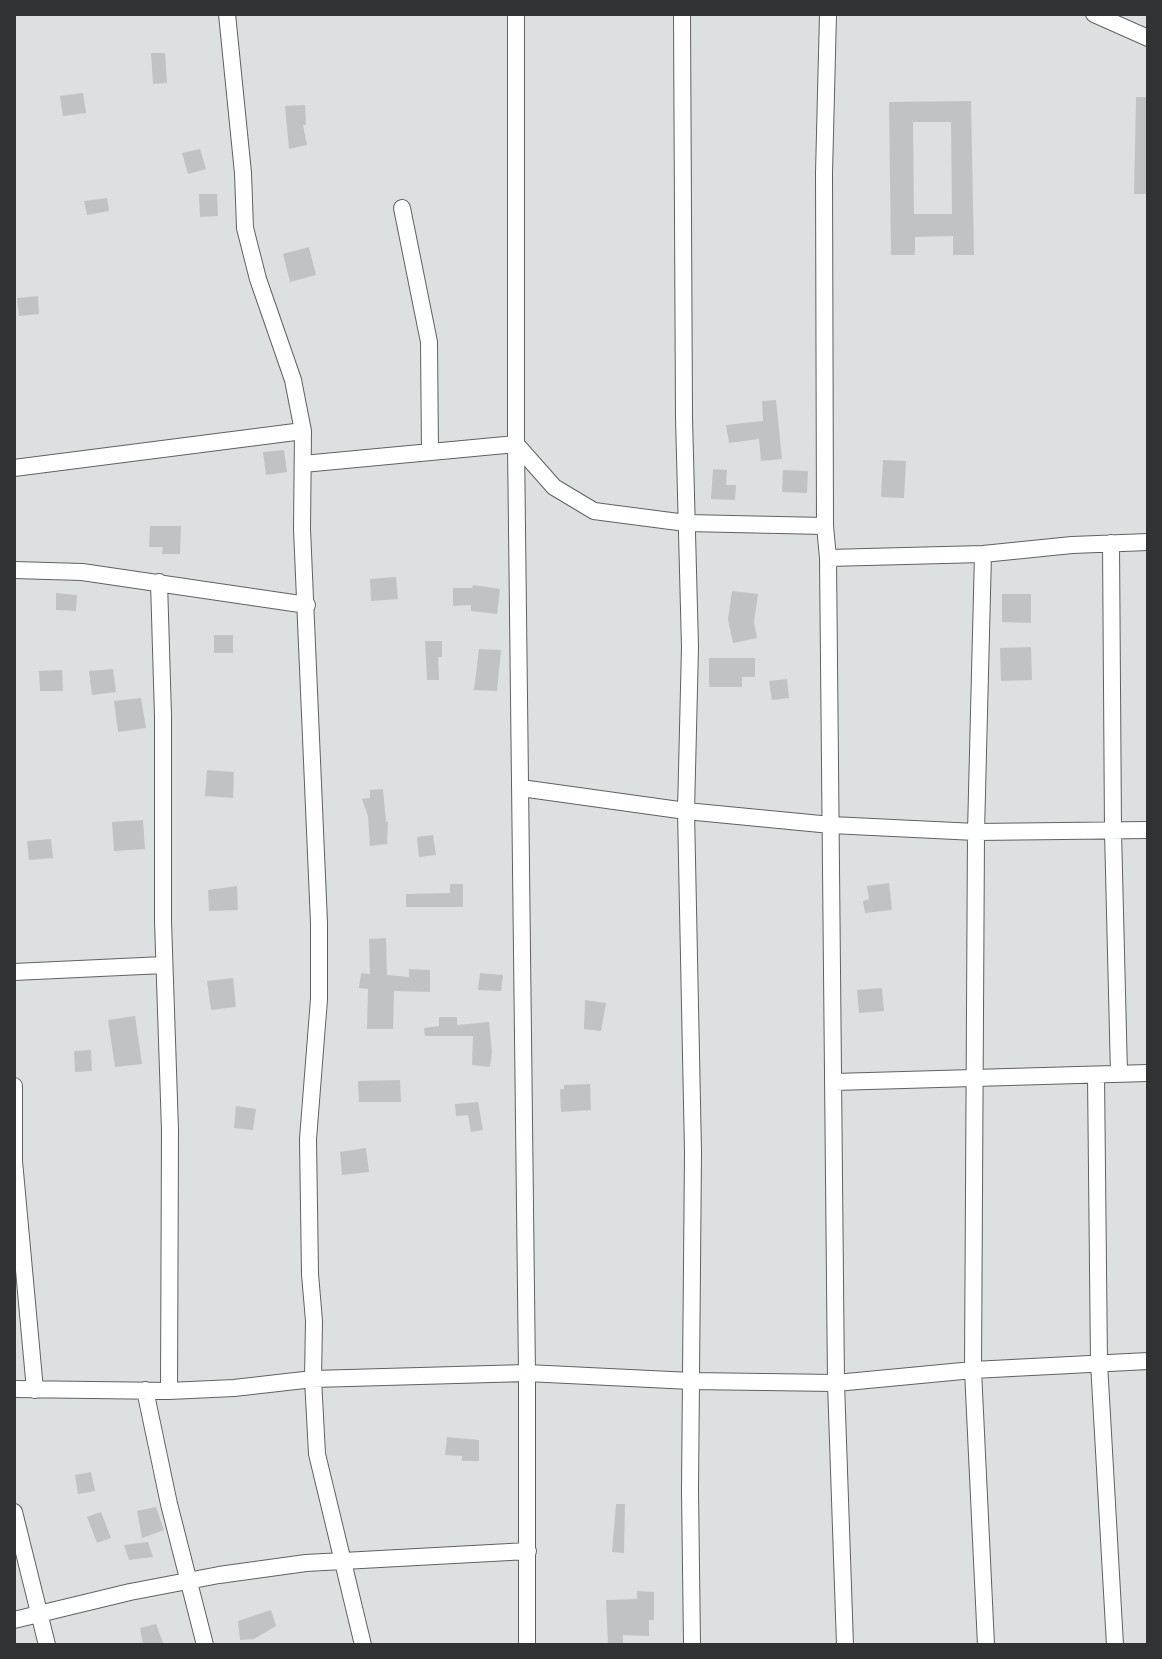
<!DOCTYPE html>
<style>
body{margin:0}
#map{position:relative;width:1162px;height:1659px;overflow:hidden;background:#dce0e1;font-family:"Noto Serif",serif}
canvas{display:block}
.frame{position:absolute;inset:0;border:16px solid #313233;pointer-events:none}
</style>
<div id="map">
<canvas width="1162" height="1659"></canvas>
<div class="frame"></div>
</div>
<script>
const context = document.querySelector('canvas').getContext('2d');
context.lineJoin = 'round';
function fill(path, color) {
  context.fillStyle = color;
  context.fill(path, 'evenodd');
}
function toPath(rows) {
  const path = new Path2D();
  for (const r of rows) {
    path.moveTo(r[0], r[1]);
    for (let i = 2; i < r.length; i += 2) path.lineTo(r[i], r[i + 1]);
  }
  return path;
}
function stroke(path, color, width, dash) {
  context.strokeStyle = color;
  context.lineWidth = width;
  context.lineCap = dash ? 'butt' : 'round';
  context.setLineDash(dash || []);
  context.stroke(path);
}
fill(toPath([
 [151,53,165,53,167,83,153,84],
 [83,93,86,113,63,116,60,96],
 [1136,97,1148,97,1148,194,1134,194],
 [971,101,974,255,953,255,953,236,915,237,915,255,891,255,889,102],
 [913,122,951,122,952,214,914,214],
 [305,105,306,125,303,125,307,145,289,149,285,106],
 [200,149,206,169,188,174,182,153],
 [199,194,217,194,218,216,200,217],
 [107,198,109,211,87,215,84,201],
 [309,247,316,275,290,282,283,254],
 [38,296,39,314,19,316,17,298],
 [776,400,782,459,761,461,759,439,729,443,726,425,763,421,762,401],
 [284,450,287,472,266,475,263,452],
 [883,460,906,461,904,498,881,497],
 [713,469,727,470,726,485,736,485,735,500,711,499],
 [783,470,808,471,807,493,782,492],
 [150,526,181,526,180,554,162,554,163,547,149,547],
 [396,577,398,599,371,601,370,579],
 [473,585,500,589,497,614,471,611,471,605,453,606,453,588,472,588],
 [732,591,758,594,754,622,757,638,733,643,728,619],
 [56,593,77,595,76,611,56,610],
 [1002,594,1031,594,1031,623,1002,622],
 [214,635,233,635,233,653,214,653],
 [425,641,442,641,442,657,438,657,439,680,427,680],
 [1031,647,1032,680,1001,681,1000,648],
 [479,649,501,650,497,691,474,690],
 [709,658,755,658,755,677,742,677,742,687,709,687],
 [113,669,116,692,92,695,89,671],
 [62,670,63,691,40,691,39,671],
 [787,679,789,698,772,700,769,681],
 [141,698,146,728,118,732,114,701],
 [207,770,234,772,233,798,205,796],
 [383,789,386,822,388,822,387,844,370,846,368,816,362,799,370,798,370,790],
 [143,820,145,849,114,851,112,822],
 [433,835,436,855,419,857,417,837],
 [51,839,53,858,29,860,27,841],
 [889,883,892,910,865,913,863,901,869,899,867,886],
 [450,884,463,884,463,907,406,907,406,894,450,893],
 [237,886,238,910,209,911,208,890],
 [386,938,387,975,409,977,409,969,430,970,430,992,394,991,393,1029,367,1029,368,989,359,988,361,973,370,974,369,939],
 [480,973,503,975,501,991,478,990],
 [233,978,236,1007,211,1010,207,981],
 [882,988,884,1011,859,1013,857,990],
 [585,1000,606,1003,601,1031,584,1029],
 [135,1016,142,1064,115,1067,108,1020],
 [439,1017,457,1017,457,1025,489,1022,492,1052,490,1067,472,1065,473,1036,425,1036,424,1028,439,1026],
 [91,1050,92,1071,75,1072,74,1051],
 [400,1080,401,1102,359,1102,358,1081],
 [590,1084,591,1110,561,1112,560,1089,564,1089,564,1085],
 [478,1102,483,1130,471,1132,468,1115,456,1116,455,1104],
 [236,1106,256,1109,253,1130,234,1128],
 [366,1148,369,1172,342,1175,340,1152],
 [447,1437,479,1440,479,1461,462,1461,462,1456,445,1455],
 [91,1472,95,1491,78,1494,75,1475],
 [616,1504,625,1504,624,1553,612,1552],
 [156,1507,164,1530,142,1538,137,1511],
 [101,1512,111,1538,97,1543,87,1517],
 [148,1542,153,1557,129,1560,124,1545],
 [637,1591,654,1592,654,1620,649,1620,649,1636,623,1635,623,1645,608,1645,606,1600,637,1599],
 [271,1610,276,1626,254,1639,240,1640,238,1621],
 [156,1624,164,1645,143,1645,140,1628]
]), '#bfc3c3');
const minor = toPath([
 [227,14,243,173,245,228,258,279,293,380,303,431,302,529,319,923,319,999,308,1139,310,1274,314,1321,313,1379,317,1454,363,1645],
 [516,14,516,444,527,1373,527,1645],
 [682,14,684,418,690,647,686,811,693,1152,690,1490,692,1645],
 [828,14,824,173,825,526,828,558,836,1383,845,1645],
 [1094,14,1148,38],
 [402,208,429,342,430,452],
 [303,464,516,444,554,487,594,511,686,523,825,526],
 [14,468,303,431],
 [1111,543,1113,831,1119,1074],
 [983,554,976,832,973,1370,986,1645],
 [828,558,983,554,1072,545,1148,542],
 [14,570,82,572,307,605],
 [159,582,163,716,163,921,170,1130,169,1391],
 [521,788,686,811,831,825,976,832,1148,830],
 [14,972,164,965],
 [1096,1075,1099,1363,1115,1645],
 [834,1082,1148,1073],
 [14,1086,14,1161,35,1390],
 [14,1389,169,1391,234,1388,313,1379,527,1373,691,1381,836,1383,973,1370,1148,1361],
 [145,1390,169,1504,205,1645],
 [14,1512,47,1645],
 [14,1620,130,1592,219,1575,306,1563,528,1551]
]);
stroke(minor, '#5f6263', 18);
stroke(minor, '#fff', 16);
</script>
